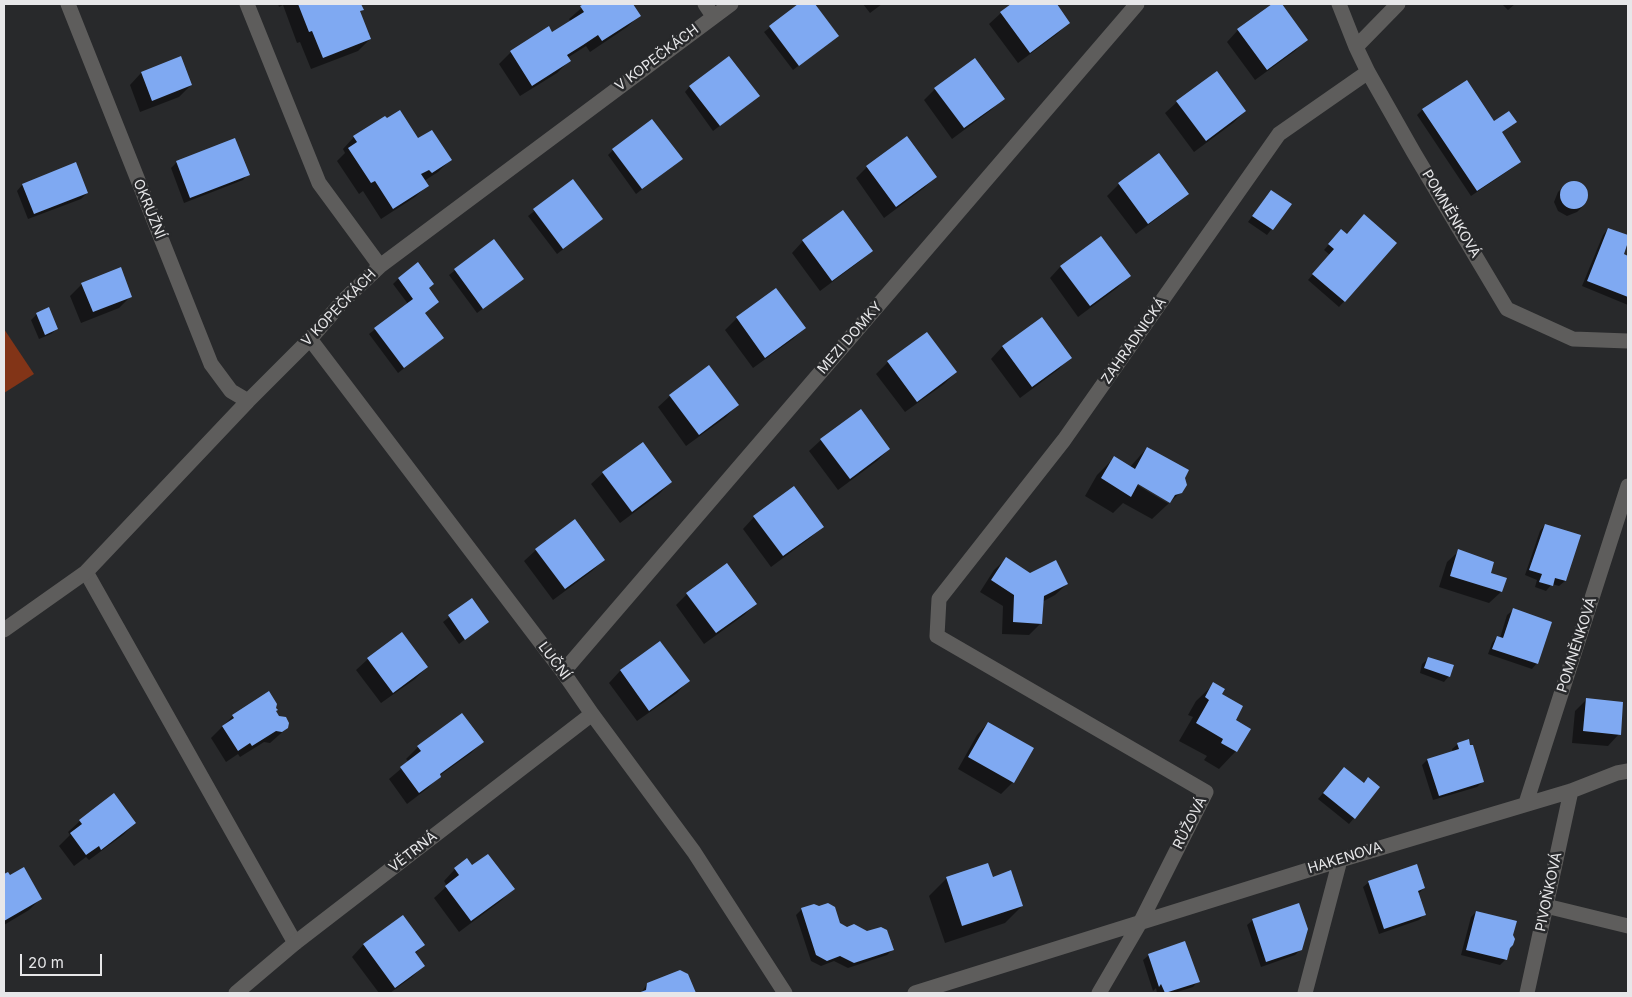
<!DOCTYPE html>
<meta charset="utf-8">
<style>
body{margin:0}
#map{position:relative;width:1632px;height:997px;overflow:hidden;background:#28292b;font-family:Inter,sans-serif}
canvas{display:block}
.frame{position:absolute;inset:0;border:5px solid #e7e7e9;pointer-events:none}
.scale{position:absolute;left:20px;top:954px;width:82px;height:22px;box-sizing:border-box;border:2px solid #e7e7e9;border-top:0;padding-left:6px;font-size:15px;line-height:18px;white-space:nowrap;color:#e7e7e9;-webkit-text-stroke:4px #28292b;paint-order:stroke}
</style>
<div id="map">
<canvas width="1632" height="997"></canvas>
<div class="frame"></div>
<div class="scale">20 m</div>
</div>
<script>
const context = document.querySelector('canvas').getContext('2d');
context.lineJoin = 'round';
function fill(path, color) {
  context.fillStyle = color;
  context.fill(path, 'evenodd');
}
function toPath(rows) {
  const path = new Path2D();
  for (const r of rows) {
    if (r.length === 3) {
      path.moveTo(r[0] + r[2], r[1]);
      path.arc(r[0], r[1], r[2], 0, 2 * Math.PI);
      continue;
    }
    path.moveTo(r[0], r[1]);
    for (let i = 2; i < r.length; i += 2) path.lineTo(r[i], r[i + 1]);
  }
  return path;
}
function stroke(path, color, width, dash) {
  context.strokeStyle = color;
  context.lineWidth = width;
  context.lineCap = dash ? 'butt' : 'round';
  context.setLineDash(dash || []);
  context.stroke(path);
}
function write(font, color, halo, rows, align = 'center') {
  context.font = font + ' Inter,sans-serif';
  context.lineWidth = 5;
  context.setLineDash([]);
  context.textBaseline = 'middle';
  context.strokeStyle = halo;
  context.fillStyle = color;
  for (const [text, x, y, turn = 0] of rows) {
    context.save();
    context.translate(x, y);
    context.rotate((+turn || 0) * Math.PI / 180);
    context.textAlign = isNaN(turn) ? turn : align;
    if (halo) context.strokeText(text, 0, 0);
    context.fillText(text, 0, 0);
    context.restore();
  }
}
fill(toPath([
 [4,329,34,374,4,393]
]), '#823417');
fill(toPath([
 [278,4,360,4,362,9,359,12,370,39,358,51,311,69,300,42,297,43,283,5,279,7],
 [586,4,631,4,639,16,627,27,590,52,586,46,567,58,569,61,557,73,520,96,499,64,511,52,552,34,571,22,569,19],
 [800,4,814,4,838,35,793,70,764,32],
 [863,4,882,4,870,13],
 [1013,4,1055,4,1069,22,1057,34,1018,63,989,24,1001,13],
 [1274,4,1280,4,1306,39,1295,51,1255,80,1227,42,1238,30],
 [1502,4,1515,4,1508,10],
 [180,58,191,85,179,97,140,112,130,85,141,73],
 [1466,82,1493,122,1515,122,1501,133,1520,161,1514,167,1471,196,1417,115,1422,110],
 [690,86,752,101,713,131,685,92],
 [935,89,1003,98,991,110,952,139,924,100],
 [1177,102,1245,111,1233,123,1194,152,1165,113],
 [354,137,418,140,450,160,438,172,424,181,427,186,415,197,381,219,363,191,359,194,337,161,345,153,343,149],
 [235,140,248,174,243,180,184,203,171,168,176,163],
 [613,150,681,159,636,194,608,155],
 [1158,155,1187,194,1175,205,1136,234,1107,196,1119,184],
 [867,167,935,177,924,188,884,218,856,178],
 [573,181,596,224,557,254,528,216],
 [1575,182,1583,185,1587,195,1583,206,1577,212,1567,216,1558,211,1554,202,1558,192,1564,186],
 [22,185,87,193,81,199,28,219,17,191],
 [1266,197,1290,205,1267,235,1248,222],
 [1608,229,1628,237,1622,255,1628,257,1628,305,1582,286,1603,235],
 [1336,236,1346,236,1395,243,1339,307,1308,280,1330,255,1324,250],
 [493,241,516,284,477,313,449,275],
 [803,241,871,251,859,262,820,291,792,253],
 [1061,266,1129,276,1117,288,1078,317,1050,278],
 [399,278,428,289,424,313,443,338,398,373,369,334,408,304,393,284],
 [82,284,131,296,119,308,81,323,70,296],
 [776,289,804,328,793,339,753,368,725,330,737,318],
 [37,314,57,329,51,334,39,339,31,320],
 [1042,319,1070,357,1059,369,1020,398,991,359,1002,347],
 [927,333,956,372,944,384,905,412,876,374,888,362],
 [670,396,737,405,726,417,686,446,658,407],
 [821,440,889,449,877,461,838,490,809,451],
 [1147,448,1183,478,1181,492,1152,519,1123,503,1113,513,1085,496,1097,475,1114,458,1130,467],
 [1133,480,1169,501,1169,504,1132,482],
 [603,473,671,482,659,494,620,523,591,484],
 [754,517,822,527,810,538,771,567,743,529],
 [1545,525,1579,536,1565,581,1559,586,1552,584,1546,591,1535,587,1537,580,1525,575,1540,531],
 [536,550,604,560,592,571,553,600,524,561],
 [1459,551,1490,574,1501,592,1489,603,1439,587,1447,562],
 [1006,559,1030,575,1067,584,1055,595,1042,602,1041,623,1029,635,1002,634,1003,606,980,592,994,570],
 [687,594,755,604,744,615,704,644,676,605],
 [471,600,487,622,459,644,443,622],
 [1513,610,1537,663,1532,669,1488,654,1492,643,1497,637,1500,638,1507,615],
 [660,642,688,681,677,693,637,721,609,683,620,671],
 [368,659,427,667,415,679,381,703,356,670],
 [1428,659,1449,676,1444,682,1420,673,1422,664],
 [1214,684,1234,720,1236,751,1219,769,1204,760,1207,756,1179,741,1193,717,1188,715,1196,701],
 [1586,700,1619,734,1608,746,1572,743,1575,711],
 [275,711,287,728,270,743,264,742,240,757,238,754,226,762,211,738,233,716],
 [988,723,1032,749,1013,782,1001,794,958,769,977,735],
 [482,742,471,753,439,776,428,788,407,804,389,779,409,762,406,759,418,747],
 [1458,744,1483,781,1477,787,1433,800,1422,765,1427,760,1453,752,1452,749],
 [1338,775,1354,818,1349,824,1318,799],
 [80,821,135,823,123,835,89,860,86,857,74,866,59,846,70,835,68,832],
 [472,867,513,888,502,900,459,932,434,898,447,886,444,881,455,869],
 [7,873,41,898,29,910,4,925,4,875],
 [947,878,992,878,1022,906,1005,923,945,943,929,896],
 [1369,882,1424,888,1418,894,1425,914,1419,920,1379,934,1363,887],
 [814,906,839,924,892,950,887,955,848,968,834,961,821,966,811,961,796,915,801,910],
 [1476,912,1508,948,1506,959,1500,965,1461,955,1471,917],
 [403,917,423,945,415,954,423,966,412,977,390,993,379,993,352,957,363,945],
 [1253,920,1301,949,1295,955,1261,967,1247,925],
 [1149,955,1198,981,1193,987,1174,993,1157,993,1156,988,1153,991,1143,960],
 [687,975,695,993,641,993,647,984]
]), '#0007');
fill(toPath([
 [298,4,361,4,364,10,360,11,371,39,323,58,312,31,309,32],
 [584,4,633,4,641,16,602,41,598,35,583,45,567,55,571,61,532,86,510,51,549,26,552,32,584,12,580,6],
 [798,4,815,4,839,36,799,66,769,26],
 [1011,4,1057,4,1070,23,1030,53,1000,12],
 [1272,4,1282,4,1308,40,1267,70,1237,29],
 [181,56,192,85,152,101,141,72],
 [729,56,760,96,720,126,689,86],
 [975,58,1005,99,964,128,934,88],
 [1217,71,1246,111,1206,141,1176,101],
 [1467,80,1494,121,1509,111,1517,122,1502,132,1521,162,1477,191,1422,109],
 [400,110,418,138,432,130,452,160,432,173,429,170,421,174,429,186,393,209,375,181,371,183,348,148,357,142,353,136,385,116,387,118],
 [652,119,683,159,642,189,612,149],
 [907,136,937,177,896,207,866,166],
 [235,138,250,175,190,198,176,161],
 [1159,153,1189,194,1148,224,1118,183],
 [76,162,88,193,34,214,22,184],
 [573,179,603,219,563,249,533,209],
 [1574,195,14],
 [1271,190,1292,204,1273,230,1252,216],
 [843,210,873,251,832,281,802,240],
 [1364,214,1397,243,1345,302,1312,274,1334,249,1328,244,1341,229,1347,234],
 [1608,228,1628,235,1628,242,1624,254,1628,256,1628,297,1587,281],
 [1101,236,1131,276,1090,306,1060,266],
 [494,239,524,279,483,309,454,269],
 [418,262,434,284,429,288,439,302,425,313,444,338,404,368,374,328,413,299,398,278],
 [121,267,132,297,93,312,81,283],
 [776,288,806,328,765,358,736,317],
 [49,307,58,329,45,335,36,313],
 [1042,317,1072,358,1032,387,1002,346],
 [927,332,957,372,917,402,887,361],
 [709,365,739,405,699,435,669,395],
 [861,409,890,449,850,479,820,439],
 [643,442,672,482,632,512,602,472],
 [1147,447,1189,470,1185,478,1187,485,1182,493,1175,495,1170,503,1138,484,1131,497,1101,478,1114,456,1135,469],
 [794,486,824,527,783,556,753,516],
 [575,519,605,560,565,589,535,549],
 [1545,524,1581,535,1566,581,1555,578,1553,586,1539,582,1542,574,1529,570],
 [1458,549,1494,562,1491,573,1507,578,1502,592,1450,576],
 [1006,557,1030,573,1056,560,1068,584,1044,596,1042,624,1013,622,1014,595,991,580],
 [727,563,757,604,716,633,686,593],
 [472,598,489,622,465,640,448,615],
 [1513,608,1552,622,1538,664,1492,649,1497,636,1503,638],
 [402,632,428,667,393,693,367,658],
 [660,641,690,681,649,711,620,670],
 [1428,657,1454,665,1450,677,1424,668],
 [1213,682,1225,689,1222,694,1243,706,1236,720,1251,729,1237,752,1221,743,1223,739,1196,723,1209,700,1205,697],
 [269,691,277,704,276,708,278,710,276,711,279,716,286,717,289,723,288,728,282,732,276,731,252,746,250,743,238,751,222,726,234,718,232,715],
 [1586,698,1623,702,1621,735,1583,731],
 [462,713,484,742,440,774,441,777,419,793,400,767,421,751,417,746],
 [988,722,1034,748,1014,783,968,757],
 [1469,739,1470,745,1473,745,1484,782,1439,796,1427,759,1459,749,1457,743],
 [1344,767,1364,783,1368,777,1380,787,1355,819,1323,793],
 [114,793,136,823,101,850,99,846,86,855,70,833,82,824,79,820],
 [488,854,515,889,471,921,445,886,459,875,454,868,467,858,472,865],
 [988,863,993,877,1011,870,1023,906,962,926,946,877],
 [1417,864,1425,888,1418,891,1426,915,1384,929,1368,881],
 [24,867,42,899,4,921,4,874,8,872,10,875],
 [828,903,835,907,840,923,847,927,854,924,867,931,881,927,887,930,894,950,854,963,840,956,827,961,816,955,801,908,814,904,819,906],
 [1299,903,1308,929,1302,950,1266,962,1252,919],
 [1476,911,1517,921,1513,935,1515,939,1513,945,1510,948,1507,960,1466,950],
 [403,915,425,945,415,952,425,966,395,988,363,944],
 [1185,941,1200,982,1165,993,1161,984,1159,987,1148,954],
 [680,970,688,974,696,993,638,993,646,990,647,983]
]), '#7fa9f2');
stroke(toPath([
 [86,572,295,943],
 [1546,906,1628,926]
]), '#5e5d5c', 15);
stroke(toPath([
 [68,4,211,364,231,391,248,401],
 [247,4,319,183,380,266],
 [705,4,713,16],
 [1339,4,1356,47,1368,72,1414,153,1507,309,1573,339,1628,341],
 [1356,47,1398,4],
 [310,339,563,672,592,714,694,852,785,993],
 [4,630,86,572,248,401,310,339,343,301,380,266,731,4],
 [563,672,1137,4],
 [1526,803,1628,486],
 [236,993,295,943,592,714],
 [915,993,1340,860,1571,791,1617,773,1628,771],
 [1099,993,1141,921,1206,792,937,636,939,599,1064,440,1279,134,1368,72],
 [1305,993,1340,860],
 [1527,993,1571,791]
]), '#5e5d5c', 15);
write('14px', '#e7e7e9', '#28292b', [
 ["V KOPEČKÁCH",657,58,-37],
 ["OKRUŽNÍ",149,209,68],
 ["POMNĚNKOVÁ",1451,214,59],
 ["V KOPEČKÁCH",339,308,-46],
 ["MEZI DOMKY",850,338,-49],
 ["ZAHRADNICKÁ",1134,341,-55],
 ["POMNĚNKOVÁ",1577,645,-72],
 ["LUČNÍ",554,661,53],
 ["RŮŽOVÁ",1190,823,-63],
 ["VĚTRNÁ",413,852,-38],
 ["HAKENOVA",1345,858,-17],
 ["PIVOŇKOVÁ",1549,892,-78]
]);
</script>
